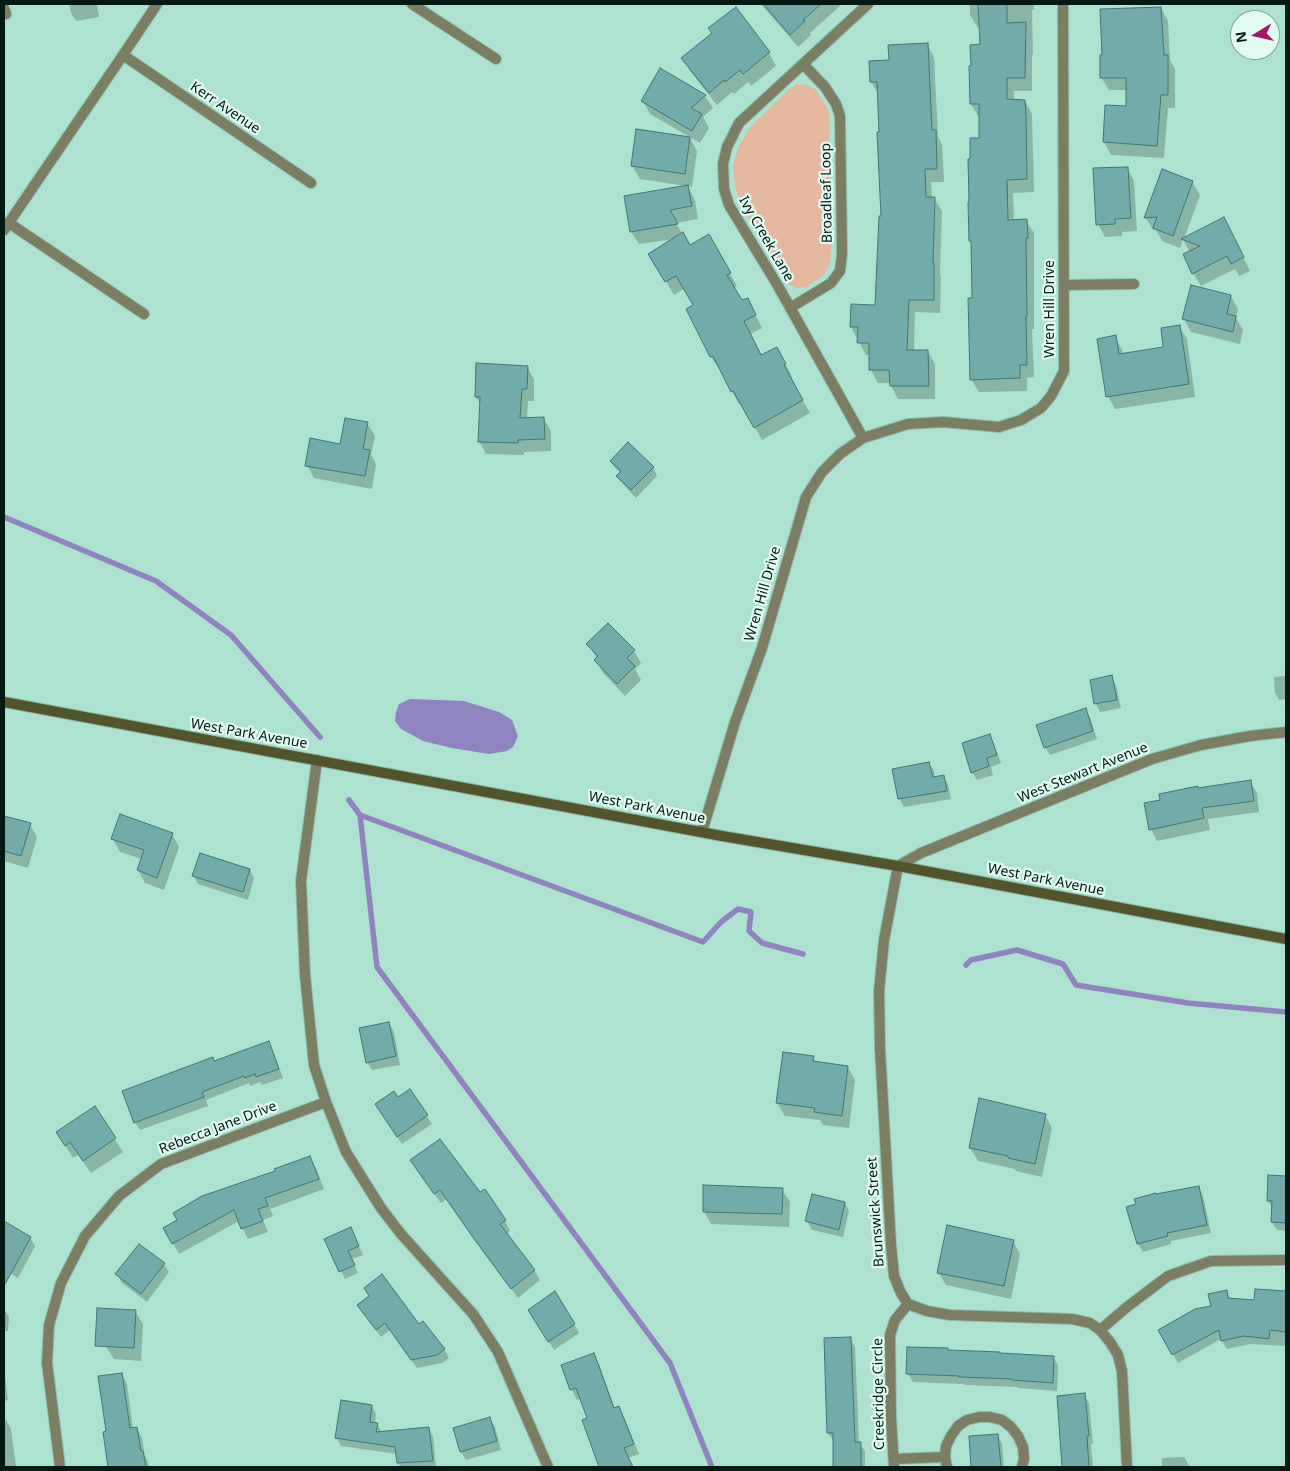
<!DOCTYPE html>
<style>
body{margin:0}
#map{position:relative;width:1290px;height:1471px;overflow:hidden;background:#ade2d0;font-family:"Noto Sans",sans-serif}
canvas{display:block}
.frame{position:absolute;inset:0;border:5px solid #051914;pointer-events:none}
.north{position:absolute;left:1230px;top:10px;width:50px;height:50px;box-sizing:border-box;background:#e2fcf3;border:1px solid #8aa19a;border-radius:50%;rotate:261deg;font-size:14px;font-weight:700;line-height:20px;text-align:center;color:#051914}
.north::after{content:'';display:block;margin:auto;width:18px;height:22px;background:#a11966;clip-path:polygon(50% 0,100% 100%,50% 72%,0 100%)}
</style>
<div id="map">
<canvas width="1290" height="1471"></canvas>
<div class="frame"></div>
<div class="north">N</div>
</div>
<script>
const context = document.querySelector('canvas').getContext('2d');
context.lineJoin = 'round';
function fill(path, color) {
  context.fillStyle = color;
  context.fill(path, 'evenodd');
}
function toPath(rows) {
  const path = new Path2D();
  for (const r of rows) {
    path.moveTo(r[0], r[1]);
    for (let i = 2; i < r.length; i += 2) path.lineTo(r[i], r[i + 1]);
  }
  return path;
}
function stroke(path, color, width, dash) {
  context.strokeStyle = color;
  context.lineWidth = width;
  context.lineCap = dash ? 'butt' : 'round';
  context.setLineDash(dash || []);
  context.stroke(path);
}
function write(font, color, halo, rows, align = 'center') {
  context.font = font + ' "Noto Sans",sans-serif';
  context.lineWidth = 4.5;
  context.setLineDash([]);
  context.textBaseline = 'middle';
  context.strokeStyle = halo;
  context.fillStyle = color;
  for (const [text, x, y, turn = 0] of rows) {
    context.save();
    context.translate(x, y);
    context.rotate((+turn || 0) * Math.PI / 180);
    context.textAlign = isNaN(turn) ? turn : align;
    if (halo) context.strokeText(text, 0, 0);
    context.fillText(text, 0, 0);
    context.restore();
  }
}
fill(toPath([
 [798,84,807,85,815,89,824,102,829,112,831,251,830,263,824,275,807,287,797,288,789,284,743,210,735,187,733,166,738,148,750,127,790,88]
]), '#e4b99f');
fill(toPath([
 [410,699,464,701,499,712,512,720,518,736,513,747,507,751,489,754,452,748,423,741,401,729,395,721,396,712,399,704]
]), '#8f84bf');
fill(toPath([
 [69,4,97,4,99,17,76,21,71,13],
 [761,4,842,4,810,33,811,35,798,47],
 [970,4,1034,4,1034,10,1032,10,1033,55,1032,55,1032,91,1014,91,1014,101,1025,101,1032,114,1034,192,1013,193,1014,221,1026,221,1034,233,1034,329,1032,329,1034,377,1027,378,1027,391,979,392,971,379,974,299,972,243,970,240,972,160,980,139,980,116,978,116,971,104,981,46,981,28,978,28,970,15],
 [1161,8,1168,21,1170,60,1175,69,1175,108,1168,108,1164,158,1111,155,1104,142,1128,108,1127,90,1109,90,1101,77],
 [736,9,769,53,776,66,751,86,748,82,734,94,732,92,717,105,690,71,683,58,713,34],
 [927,44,934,57,938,137,942,144,944,182,931,182,932,198,934,198,942,211,940,274,941,277,940,313,915,312,914,352,928,352,935,364,935,399,898,399,891,386,891,383,878,383,871,370,870,355,866,355,851,327,876,306,883,217,879,95,871,82,890,61],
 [661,70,705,96,713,108,703,117,709,128,700,143,650,114,643,101],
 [637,130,690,138,697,151,692,187,640,179,632,166],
 [1127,168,1134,181,1137,231,1122,232,1122,236,1105,237,1098,224],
 [1192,182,1200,195,1184,239,1231,231,1250,271,1239,276,1235,269,1201,286,1193,273,1190,252,1183,240,1180,248,1162,241,1156,230,1153,230,1145,217],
 [688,187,695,200,698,219,676,223,690,247,708,236,737,286,734,288,742,302,754,312,762,328,751,334,762,356,784,361,792,377,790,378,810,413,762,440,741,403,739,404,720,369,719,369,711,357,688,309,694,305,685,288,674,295,650,254,675,239,639,244,631,232],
 [1231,296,1238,309,1236,318,1243,330,1240,344,1191,332,1184,319],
 [1179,326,1187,339,1195,397,1115,409,1108,396,1115,337,1122,350,1123,355,1165,348],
 [527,367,534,379,534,401,528,401,527,419,544,419,551,431,551,451,524,452,524,455,486,454,479,441,481,405,476,397],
 [367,423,375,436,371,455,376,464,372,489,314,478,307,465,341,445],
 [611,461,653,467,657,476,636,498,623,484,618,476,621,473,616,469],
 [588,644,634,651,641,663,635,669,641,680,625,696,603,673,596,660,597,659],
 [1286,676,1286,699,1279,700,1275,693,1274,677],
 [1111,677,1116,685,1121,708,1100,712,1096,704,1091,681],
 [1085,710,1090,718,1097,739,1050,755,1045,747],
 [989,735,994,744,1001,763,991,767,993,775,977,780,972,772],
 [929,763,934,771,935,778,943,776,948,784,951,799,904,807,899,798],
 [1250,782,1257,793,1259,812,1208,819,1210,830,1157,841,1151,829,1198,789],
 [4,817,30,825,37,837,28,868,4,861],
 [172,834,179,847,164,890,145,883,138,870,142,859,120,852,113,839],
 [250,870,254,878,248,900,198,884,194,876],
 [389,1023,394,1032,400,1065,372,1070,367,1062],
 [268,1042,273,1051,283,1078,262,1085,260,1082,250,1086,249,1083,206,1100,208,1106,140,1130,135,1122,214,1062],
 [813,1057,816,1063,848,1067,855,1080,849,1128,823,1125,820,1120,785,1116,777,1103],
 [410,1091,432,1124,402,1144,381,1113],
 [94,1108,123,1152,91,1173,78,1155,73,1158,65,1145],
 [1045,1115,1052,1128,1042,1177,1016,1171,1015,1169,978,1161,970,1148],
 [310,1157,316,1168,324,1189,270,1209,273,1216,263,1220,268,1232,248,1239,239,1221,179,1254,165,1228,276,1171],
 [418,1171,480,1194,505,1221,510,1231,506,1234,534,1270,540,1280,518,1298,479,1246,446,1199,441,1203],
 [1269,1176,1286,1177,1286,1231,1277,1230,1272,1222,1273,1209,1268,1201],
 [1199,1187,1203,1196,1211,1233,1171,1241,1171,1244,1143,1252,1138,1244,1128,1207],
 [782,1189,790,1202,789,1227,711,1224,704,1211],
 [845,1203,849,1211,843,1237,812,1230,807,1221],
 [4,1223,30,1238,35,1246,18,1278,4,1270],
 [355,1237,363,1255,352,1259,358,1273,345,1279,326,1239],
 [1013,1241,1020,1254,1011,1299,946,1285,938,1272],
 [164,1264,169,1272,147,1302,122,1283,117,1274],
 [1256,1290,1286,1292,1286,1346,1250,1344,1227,1349,1221,1339,1178,1363,1160,1330,1212,1307,1226,1291,1231,1299,1255,1301],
 [4,1309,9,1317,8,1331,4,1331],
 [135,1311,143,1324,141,1361,114,1359,106,1347],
 [364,1313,419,1325,444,1349,449,1358,442,1363,417,1368,390,1330,381,1337],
 [534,1318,574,1324,579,1333,554,1350],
 [850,1339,855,1347,859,1443,865,1451,865,1467,834,1467,834,1441,828,1433],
 [948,1349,949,1351,1053,1357,1058,1365,1057,1391,1018,1388,1017,1387,965,1385,964,1384,913,1382,908,1374],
 [593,1354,599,1364,615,1409,618,1407,624,1417,639,1454,628,1458,633,1467,600,1467,584,1421,588,1419,581,1398,577,1400,572,1390,562,1366],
 [4,1367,8,1400,4,1401],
 [122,1374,127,1384,133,1429,137,1428,142,1438,145,1456,148,1461,149,1467,110,1467,105,1433,107,1432],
 [1084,1394,1089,1403,1093,1444,1091,1444,1093,1467,1064,1467,1058,1397],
 [372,1406,376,1414,375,1424,377,1424,382,1433,428,1428,433,1436,436,1467,401,1467,398,1463,397,1454,341,1446,336,1437],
 [490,1419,495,1427,501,1450,466,1460,461,1452],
 [6,1420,11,1429,16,1467,4,1467,4,1421],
 [998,1436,1002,1444,1004,1467,972,1467,970,1437],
 [1184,1457,1190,1467,1162,1467,1162,1458]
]), '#0003');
stroke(toPath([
 [4,517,156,581,231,635,320,737],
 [349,800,360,815,377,967,670,1363,712,1467],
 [360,815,703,942,721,922,738,909,751,912,749,931,762,943,803,954],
 [966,965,971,960,1017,950,1063,964,1076,985,1188,1003,1286,1012]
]), '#8f84bf', 5.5);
const building = toPath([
 [763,4,821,4,803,20,805,21,790,35,763,4],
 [978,4,1007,4,1007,23,1026,22,1025,78,1007,78,1007,99,1025,100,1026,114,1027,179,1007,180,1008,220,1027,219,1028,238,1026,238,1027,316,1026,316,1027,365,1020,365,1020,378,970,380,968,298,972,298,971,241,969,241,968,202,969,201,968,159,970,159,970,138,979,138,979,104,970,104,969,66,971,66,970,45,980,44,978,4],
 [736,7,770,52,743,74,740,70,725,82,724,80,709,93,681,58,712,33,708,28,736,7],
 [1161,7,1164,55,1168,55,1168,95,1161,95,1157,146,1103,142,1105,105,1126,106,1126,78,1100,78,1100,55,1102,55,1100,9,1161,7],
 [928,43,932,130,936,130,937,169,925,169,926,197,935,197,933,263,934,263,934,300,909,300,907,350,928,350,929,386,890,386,889,370,869,370,869,343,857,343,858,327,850,327,851,304,875,305,879,216,881,216,877,132,879,132,877,82,870,82,869,61,889,60,888,45,928,43],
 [660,68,706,95,691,108,702,114,692,131,641,101,660,68],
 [636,129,690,137,685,174,631,166,636,129],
 [1128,167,1131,218,1115,219,1115,224,1096,225,1093,168,1128,167],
 [1162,169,1193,181,1173,236,1153,228,1157,217,1144,218,1162,169],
 [688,185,692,206,670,210,678,224,630,232,624,196,688,185],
 [1224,217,1244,257,1231,264,1227,256,1192,274,1183,254,1200,246,1181,239,1224,217],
 [683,232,690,245,709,234,731,273,727,275,742,300,748,298,756,315,744,321,761,355,777,347,786,364,784,365,803,400,754,428,733,391,731,392,713,356,710,357,686,309,693,305,676,276,665,282,648,254,683,232],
 [1191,285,1231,295,1227,314,1236,316,1233,332,1182,319,1191,285],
 [1180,325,1189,384,1106,397,1097,339,1116,335,1119,354,1163,347,1161,328,1180,325],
 [476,363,528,366,527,389,522,389,520,418,544,417,545,439,518,440,518,443,478,442,480,397,475,397,476,363],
 [345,418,368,422,363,449,370,450,365,476,305,466,310,438,340,444,345,418],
 [628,442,654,467,631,490,616,476,621,471,610,461,628,442],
 [608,623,635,650,627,658,635,666,617,684,594,660,598,656,586,644,608,623],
 [1112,675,1117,700,1094,704,1090,680,1112,675],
 [1086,708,1093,731,1044,748,1036,725,1086,708],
 [990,734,997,755,987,758,989,766,971,773,962,743,990,734],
 [929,762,933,777,944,775,947,791,898,799,892,769,929,762],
 [1251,780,1254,801,1202,808,1204,818,1149,830,1144,803,1160,800,1159,794,1198,786,1198,788,1251,780],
 [120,814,173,833,157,878,137,870,144,850,111,839,120,814],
 [4,816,31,823,21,856,4,851,4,816],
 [200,853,250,869,243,892,192,876,200,853],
 [389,1022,396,1056,366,1063,359,1028,389,1022],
 [269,1041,279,1069,256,1077,255,1074,245,1078,244,1076,202,1092,204,1097,134,1123,122,1091,213,1057,214,1061,269,1041],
 [783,1052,814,1056,813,1061,848,1066,842,1116,814,1112,815,1108,776,1103,783,1052],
 [410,1089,428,1115,397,1137,375,1104,394,1091,398,1097,410,1089],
 [979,1098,1046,1114,1035,1164,1008,1158,1008,1156,969,1148,979,1098],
 [95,1106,116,1138,83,1161,70,1142,65,1146,56,1132,95,1106],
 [440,1139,480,1192,485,1189,506,1220,500,1224,535,1270,511,1289,472,1236,440,1190,434,1194,410,1160,440,1139],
 [310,1156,319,1179,265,1198,268,1206,258,1209,263,1221,241,1229,234,1210,172,1244,163,1228,177,1220,173,1213,202,1196,275,1171,274,1169,310,1156],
 [1268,1175,1286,1176,1286,1223,1271,1222,1272,1201,1267,1201,1268,1175],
 [703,1185,783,1188,782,1214,703,1212,703,1185],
 [1199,1186,1207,1225,1167,1233,1168,1236,1137,1244,1126,1207,1136,1204,1134,1199,1156,1193,1156,1194,1199,1186],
 [812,1194,845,1202,839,1230,805,1221,812,1194],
 [4,1221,31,1237,4,1286,4,1221],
 [947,1225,1014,1240,1004,1286,937,1273,947,1225],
 [351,1227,359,1246,348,1251,355,1265,339,1272,324,1239,351,1227],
 [139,1244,165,1263,141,1294,115,1274,139,1244],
 [382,1274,419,1324,423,1321,445,1349,437,1355,411,1360,385,1323,376,1330,357,1305,369,1296,364,1288,382,1274],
 [1255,1289,1286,1291,1286,1332,1270,1330,1269,1339,1244,1336,1221,1341,1219,1330,1172,1355,1158,1330,1195,1309,1211,1306,1208,1294,1227,1290,1228,1298,1254,1300,1255,1289],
 [555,1291,575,1324,548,1342,528,1310,555,1291],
 [97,1308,136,1310,134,1348,95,1346,97,1308],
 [851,1337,855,1442,861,1442,861,1467,833,1467,833,1433,827,1433,824,1338,851,1337],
 [907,1347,948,1348,948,1350,1000,1352,1000,1353,1054,1356,1053,1383,1012,1380,1012,1379,959,1377,959,1376,906,1374,907,1347],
 [594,1353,614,1408,619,1406,634,1444,624,1448,633,1467,599,1467,582,1420,587,1418,576,1388,570,1390,561,1365,594,1353],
 [122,1373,130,1428,137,1427,141,1451,143,1451,146,1467,108,1467,103,1432,106,1431,98,1376,122,1373],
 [1085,1393,1089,1436,1087,1436,1089,1467,1062,1467,1057,1396,1085,1393],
 [341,1400,372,1405,370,1422,378,1423,376,1432,429,1427,433,1461,397,1463,395,1447,335,1438,341,1400],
 [490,1417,497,1441,460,1452,453,1428,490,1417],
 [998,1434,1001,1467,971,1467,969,1436,998,1434]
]);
fill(building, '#72aba9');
stroke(building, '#3e7675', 1);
const minor = toPath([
 [412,4,496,59],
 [4,8,6,14],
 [123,55,311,183],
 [9,223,144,314],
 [4,230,123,55,157,4],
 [1064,285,1134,284],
 [790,308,831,283,840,271,842,254,840,116,836,104,825,87,803,64],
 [863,438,778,286,729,205,724,189,723,164,727,147,739,123,868,4],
 [317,760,301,881,305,975,314,1065,326,1102,346,1152,381,1208,401,1234,473,1314,498,1352,548,1467],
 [702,832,735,722,762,648,806,497,822,472,840,454,863,438,908,424,943,422,999,427,1021,420,1041,408,1051,396,1064,371,1063,4],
 [1100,1330,1127,1307,1168,1276,1211,1261,1286,1260],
 [894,1459,945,1457],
 [60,1467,47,1363,49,1325,61,1283,85,1236,119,1196,161,1164,326,1102],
 [894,1467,891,1417,890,1335,895,1320,908,1304],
 [947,1467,945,1457,946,1446,951,1436,958,1426,967,1420,979,1417,990,1417,1002,1420,1011,1427,1018,1436,1023,1447,1024,1459,1022,1467],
 [1127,1467,1122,1371,1118,1355,1110,1342,1100,1330,1090,1323,1072,1319,950,1315,927,1311,908,1304,901,1293,894,1276,891,1245,880,1049,879,991,884,940,898,866,921,853,1152,759,1201,745,1250,736,1286,732]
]);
const secondary = toPath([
 [4,702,722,836,898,866,1286,939]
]);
stroke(minor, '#8fbeae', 12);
stroke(secondary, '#8fbeae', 12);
stroke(minor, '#7b7e63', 10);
stroke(secondary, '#52552c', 10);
write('14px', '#051914', '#e2fcf3', [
 ["Kerr Avenue",225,108,34],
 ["Broadleaf Loop",827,193,-91],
 ["Ivy Creek Lane",766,239,60],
 ["Wren Hill Drive",1050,309,-90],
 ["Wren Hill Drive",763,594,-74],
 ["West Park Avenue",249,734,10],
 ["West Stewart Avenue",1083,773,-22],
 ["West Park Avenue",647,808,11],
 ["West Park Avenue",1046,880,11],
 ["Rebecca Jane Drive",218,1128,-21],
 ["Brunswick Street",876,1212,-94],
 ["Creekridge Circle",879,1394,-91]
]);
</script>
